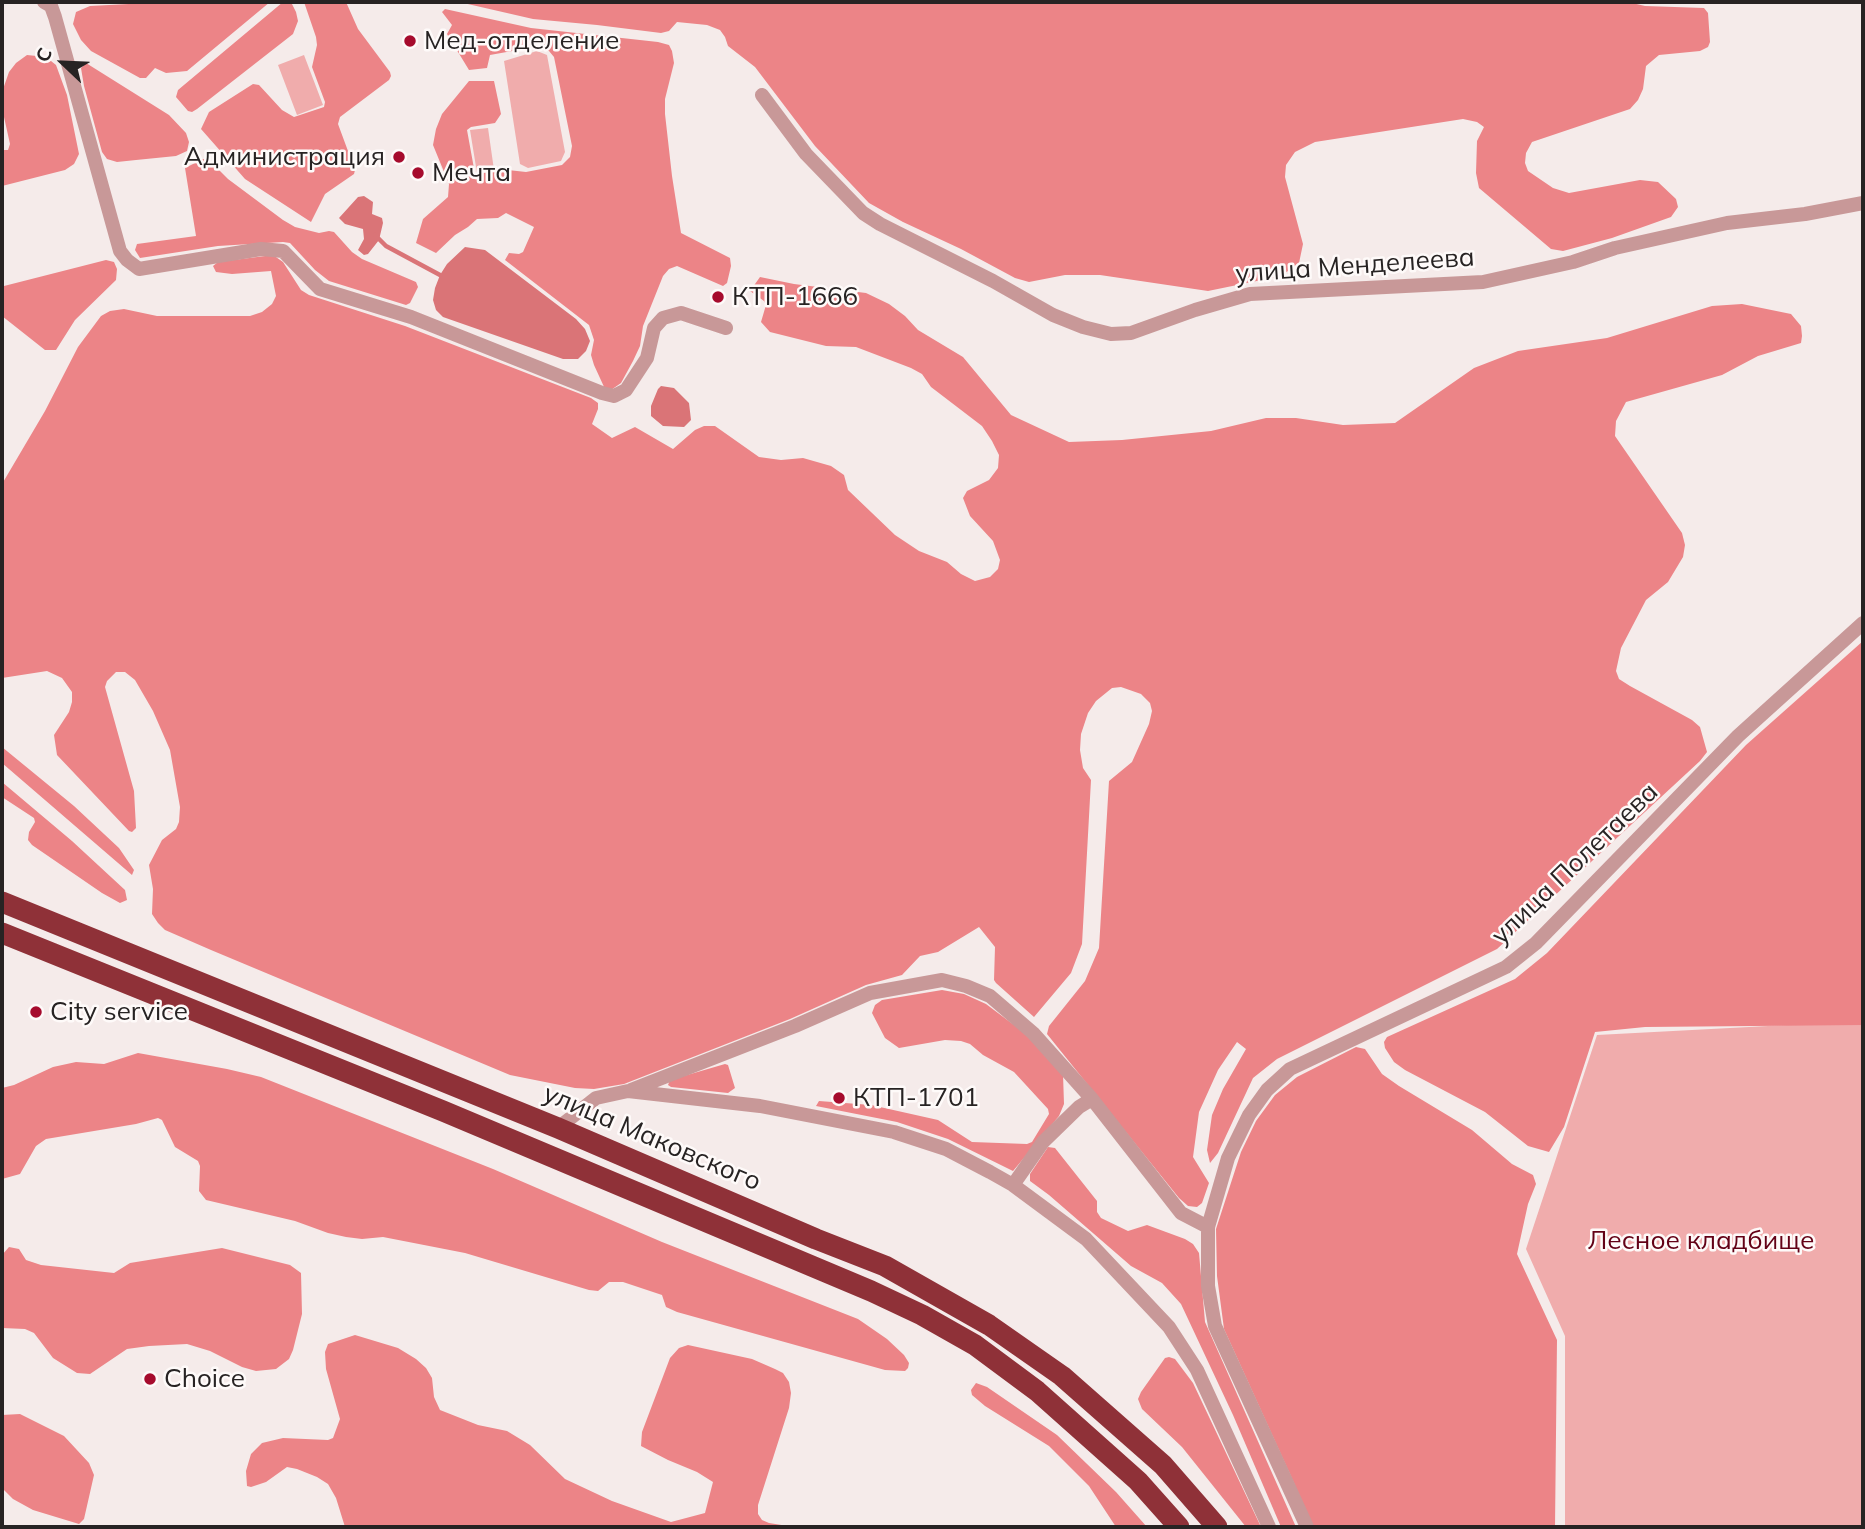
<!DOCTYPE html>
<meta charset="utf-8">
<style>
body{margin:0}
#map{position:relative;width:1865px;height:1529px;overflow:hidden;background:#f5ebea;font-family:Mulish,sans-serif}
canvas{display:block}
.frame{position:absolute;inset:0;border:4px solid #272323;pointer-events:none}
.north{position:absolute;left:28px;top:28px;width:70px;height:70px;-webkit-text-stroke:5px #fefaf9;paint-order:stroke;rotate:293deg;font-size:19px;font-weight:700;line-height:28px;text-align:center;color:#272323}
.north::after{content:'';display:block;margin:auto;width:24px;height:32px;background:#272323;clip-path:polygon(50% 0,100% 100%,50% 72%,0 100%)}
</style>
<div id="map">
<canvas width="1865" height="1529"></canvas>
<div class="frame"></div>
<div class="north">С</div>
</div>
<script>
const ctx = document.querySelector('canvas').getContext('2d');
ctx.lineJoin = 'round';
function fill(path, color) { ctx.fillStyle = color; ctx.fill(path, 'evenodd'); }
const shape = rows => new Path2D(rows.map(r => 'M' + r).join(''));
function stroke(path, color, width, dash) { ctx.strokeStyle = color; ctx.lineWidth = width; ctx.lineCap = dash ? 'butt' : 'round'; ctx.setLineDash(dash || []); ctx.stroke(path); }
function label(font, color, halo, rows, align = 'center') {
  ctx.font = font + ' Mulish,sans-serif'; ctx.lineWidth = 5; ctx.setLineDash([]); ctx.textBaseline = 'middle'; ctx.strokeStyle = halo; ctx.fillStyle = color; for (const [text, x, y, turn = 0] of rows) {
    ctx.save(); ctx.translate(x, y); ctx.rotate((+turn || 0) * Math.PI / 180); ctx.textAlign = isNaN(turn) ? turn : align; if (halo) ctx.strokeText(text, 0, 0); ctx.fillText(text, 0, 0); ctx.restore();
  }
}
const green = shape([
 [537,51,547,55,565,152,561,161,528,168,520,164,504,61],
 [304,55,323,105,297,115,278,65],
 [488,128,494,170,477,173,470,130],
 [1863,1021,1863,1527,1565,1527,1565,1336,1526,1249,1597,1035]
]);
const forest = shape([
 [167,2,270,2,187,71,166,73,155,68,146,78,140,78,91,51,81,40,73,24,76,12,90,6],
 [283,2,291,2,296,12,298,21,293,34,197,109,192,112,188,111,176,97,178,90],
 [304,2,346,2,358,29,390,72,391,76,389,80,340,117,338,124,355,170,354,174,325,194,311,222,245,179,201,129,209,112,253,84,259,85,282,110,294,117,324,107,325,102,312,67,317,45,316,37],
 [459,2,1628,2,1645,6,1704,8,1708,13,1710,42,1708,47,1700,51,1659,55,1646,66,1643,89,1638,100,1630,109,1532,142,1526,153,1525,163,1528,171,1553,188,1569,193,1640,180,1658,182,1676,199,1678,207,1671,217,1612,238,1563,251,1551,249,1479,188,1476,173,1477,141,1484,127,1477,122,1463,119,1315,142,1295,152,1286,165,1285,177,1303,244,1299,263,1281,276,1208,291,1100,275,1065,275,1029,282,1015,278,961,249,903,222,869,203,815,146,755,67,728,46,725,37,720,30,707,25,677,22,669,31,661,33,597,25,533,19],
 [445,9,531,28,658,42,669,45,672,51,674,63,665,99,665,114,672,176,681,233,730,258,731,266,727,283,723,286,677,266,669,269,663,276,643,326,640,346,633,361,621,383,611,390,605,389,594,365,591,355,594,340,589,325,505,260,509,253,519,254,523,252,534,227,506,213,498,218,477,219,468,227,455,235,436,253,416,243,423,219,448,197,449,184,433,145,436,129,442,114,469,81,494,81,501,114,495,123,471,127,467,130,475,174,508,170,526,172,562,165,570,157,572,146,554,57,549,51,540,46,490,55,487,68,469,70,447,34,452,25,442,12],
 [27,55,46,57,56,65,67,95,79,154,74,164,65,170,2,186,2,150,8,150,10,144,2,108,2,92,9,72,16,63],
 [86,63,169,115,186,133,189,142,187,151,176,156,136,160,117,162,107,159,102,152,84,86,81,68],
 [203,159,209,160,228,179,283,220,295,227,319,233,329,231,334,232,352,252,362,259,416,282,418,287,410,303,406,305,329,281,315,270,290,243,283,242,218,246,140,258,135,250,137,244,196,236,185,168],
 [273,255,283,262,301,290,309,295,405,326,591,398,598,403,598,409,592,424,612,438,635,427,673,449,695,430,704,426,715,426,759,457,781,460,803,458,831,466,844,475,848,490,895,535,919,551,947,562,961,574,975,581,990,577,998,569,1000,560,993,541,970,516,963,498,967,491,989,480,998,468,999,455,992,441,982,426,931,387,922,374,911,368,856,347,826,346,770,332,761,322,766,305,764,301,750,291,760,277,794,284,866,293,889,304,905,316,918,330,963,357,1011,415,1069,442,1122,440,1211,431,1266,418,1296,418,1343,425,1395,423,1474,368,1518,351,1607,338,1712,306,1742,304,1791,314,1801,326,1802,336,1801,343,1758,356,1722,375,1626,402,1616,421,1615,436,1682,533,1685,545,1683,557,1668,582,1646,600,1621,648,1616,671,1619,679,1630,686,1692,720,1700,727,1707,752,1700,761,1497,949,1277,1059,1253,1078,1218,1153,1210,1163,1207,1150,1212,1115,1223,1089,1246,1049,1237,1042,1218,1070,1199,1112,1193,1157,1209,1183,1202,1203,1197,1207,1188,1206,1179,1198,1047,1034,1049,1026,1085,981,1099,948,1109,781,1132,762,1149,724,1152,711,1150,703,1141,694,1121,687,1112,688,1096,701,1088,713,1081,734,1080,750,1083,768,1091,780,1082,944,1071,973,1034,1017,996,983,994,980,995,947,979,927,938,952,920,956,902,975,866,985,790,1019,624,1084,594,1089,575,1088,510,1075,211,950,165,930,158,923,152,914,153,889,149,865,162,840,176,829,179,822,180,807,170,750,153,711,135,680,125,672,116,672,107,681,105,687,134,791,136,828,132,832,129,831,57,755,54,735,69,712,72,702,72,692,62,678,47,671,2,678,2,484,45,411,78,347,101,316,110,311,124,309,157,316,250,316,262,312,272,304,276,296,271,271,232,274,216,272,213,266,218,262],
 [106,260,114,262,117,269,116,280,75,320,56,350,45,350,2,316,2,288,4,286],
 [1863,641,1863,1025,1645,1027,1595,1032,1564,1127,1549,1152,1528,1146,1485,1112,1405,1070,1394,1062,1385,1048,1384,1042,1387,1037,1515,979,1547,953,1746,745],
 [2,747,74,806,119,848,134,870,132,875,2,763],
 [2,782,72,841,125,890,127,900,120,903,102,893,32,845,28,840,29,832,35,822,34,818,2,797],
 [942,990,964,994,986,1004,1030,1037,1063,1074,1064,1104,1059,1116,1013,1171,948,1139,897,1122,816,1106,819,1101,871,1105,938,1120,972,1142,1027,1144,1032,1142,1049,1114,1048,1109,1014,1072,983,1055,970,1044,961,1041,945,1040,899,1048,885,1038,872,1013,875,1005,882,1000],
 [1356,1047,1365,1049,1382,1074,1399,1086,1472,1130,1512,1164,1533,1175,1536,1184,1528,1204,1517,1254,1557,1340,1555,1527,1311,1527,1294,1483,1224,1329,1217,1276,1216,1229,1241,1152,1256,1121,1275,1095,1297,1077],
 [138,1053,227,1069,261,1077,493,1169,662,1242,858,1319,887,1339,904,1355,909,1363,908,1368,905,1371,885,1370,677,1312,666,1307,662,1295,623,1282,609,1282,598,1291,589,1290,465,1253,383,1237,362,1239,346,1237,328,1233,295,1221,206,1200,199,1191,200,1166,198,1161,175,1147,162,1120,158,1118,136,1124,46,1139,36,1146,20,1174,2,1179,2,1088,14,1085,53,1067,76,1062,104,1064],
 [725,1064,728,1065,735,1088,728,1093,671,1087,668,1085,670,1080],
 [1048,1147,1055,1148,1097,1201,1097,1212,1101,1218,1128,1231,1147,1225,1185,1239,1193,1244,1199,1253,1205,1322,1296,1527,1281,1527,1233,1415,1181,1304,1162,1283,1131,1266,1049,1195,1030,1181,1030,1174],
 [9,1247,19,1249,26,1260,41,1265,114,1273,130,1263,222,1248,290,1265,301,1273,302,1314,293,1350,289,1359,276,1369,256,1371,242,1367,210,1351,187,1344,149,1346,127,1349,90,1374,77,1373,53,1358,34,1333,25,1329,2,1328,2,1255],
 [355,1335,398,1348,416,1359,426,1368,432,1378,434,1397,440,1410,478,1425,507,1431,530,1445,565,1479,612,1501,671,1522,705,1513,713,1482,697,1472,668,1460,641,1446,642,1432,670,1358,679,1348,688,1345,752,1359,775,1369,783,1373,789,1382,791,1393,789,1408,758,1505,758,1514,762,1520,769,1523,794,1527,345,1527,336,1498,328,1484,317,1477,297,1469,287,1467,266,1482,251,1487,247,1486,246,1471,251,1454,262,1443,283,1438,328,1440,333,1438,340,1419,326,1369,325,1352,328,1344],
 [1169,1357,1175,1359,1193,1383,1261,1527,1246,1527,1182,1447,1142,1409,1138,1399,1141,1392,1165,1358],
 [976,1383,987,1387,1057,1435,1116,1492,1147,1527,1116,1527,1089,1486,1049,1446,985,1406,972,1395,971,1390],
 [20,1414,64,1436,89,1463,94,1475,84,1519,79,1524,33,1510,13,1499,2,1488,2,1415]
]);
const water = shape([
 [364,196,373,202,372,214,382,218,383,223,379,240,368,254,364,255,358,250,364,239,363,229,345,224,339,218,358,197],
 [465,247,485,250,576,319,585,329,590,341,586,351,578,359,563,359,443,317,436,310,433,300,435,288,440,275,447,264],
 [661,386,674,388,689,403,691,420,684,427,663,426,651,416,651,406,658,389]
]);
const stream = shape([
 [375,235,386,246,440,275]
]);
const minor = shape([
 [44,2,51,6,55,17,120,251,127,260,139,269,261,249,283,251,320,289,411,317,602,393,614,396,626,390,647,358,654,328,663,318,681,313,726,328],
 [762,95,806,154,863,213,880,224,993,281,1053,315,1083,327,1111,334,1131,333,1195,310,1250,294,1483,282,1573,262,1615,248,1727,223,1805,214,1863,203],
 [631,1090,795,1026,870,993,942,980,966,986,990,996,1033,1033,1092,1099,1181,1213,1208,1227],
 [558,1128,596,1098,628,1091,760,1106,894,1132,946,1149,990,1172,1013,1185,1086,1239,1169,1327,1197,1370,1269,1527],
 [1013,1185,1043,1142,1079,1107,1092,1099],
 [1307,1527,1215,1326,1208,1286,1208,1227,1228,1158,1249,1115,1267,1090,1290,1069,1506,967,1536,943,1738,736,1863,623]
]);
const highway = shape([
 [2,902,558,1128,816,1239,885,1266,989,1325,1062,1376,1163,1465,1217,1527],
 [2,933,443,1111,871,1291,922,1315,975,1345,1037,1391,1138,1481,1179,1527]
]);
const markers = [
 [410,41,7,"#a60b2d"],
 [399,157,7,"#a60b2d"],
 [418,173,7,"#a60b2d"],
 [718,297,7,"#a60b2d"],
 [36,1012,7,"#a60b2d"],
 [839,1098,7,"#a60b2d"],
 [150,1379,7,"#a60b2d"]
];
const poiNames = [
 ["Мед-отделение",424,41],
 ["Администрация",385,157,"right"],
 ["Мечта",432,173],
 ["КТП-1666",732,297],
 ["City service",50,1012],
 ["КТП-1701",853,1098],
 ["Choice",164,1379]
];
const streetNames = [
 ["улица Менделеева",1355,266,-4],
 ["улица Полетаева",1575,864,-44],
 ["улица Маковского",652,1138,23]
];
const parkNames = [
 ["Лесное кладбище",1701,1241]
];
fill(green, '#f0acac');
fill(forest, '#ec8487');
fill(water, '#da7477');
stroke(stream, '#da7477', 4.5);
stroke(minor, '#c89898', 14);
stroke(highway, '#8f3138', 21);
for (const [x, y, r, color] of markers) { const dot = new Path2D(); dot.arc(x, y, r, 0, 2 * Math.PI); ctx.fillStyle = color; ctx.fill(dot); stroke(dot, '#fefaf9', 2.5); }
label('26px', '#272323', '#fefaf9', poiNames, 'left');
label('26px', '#272323', '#fefaf9', streetNames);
label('26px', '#630116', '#fefaf9', parkNames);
</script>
